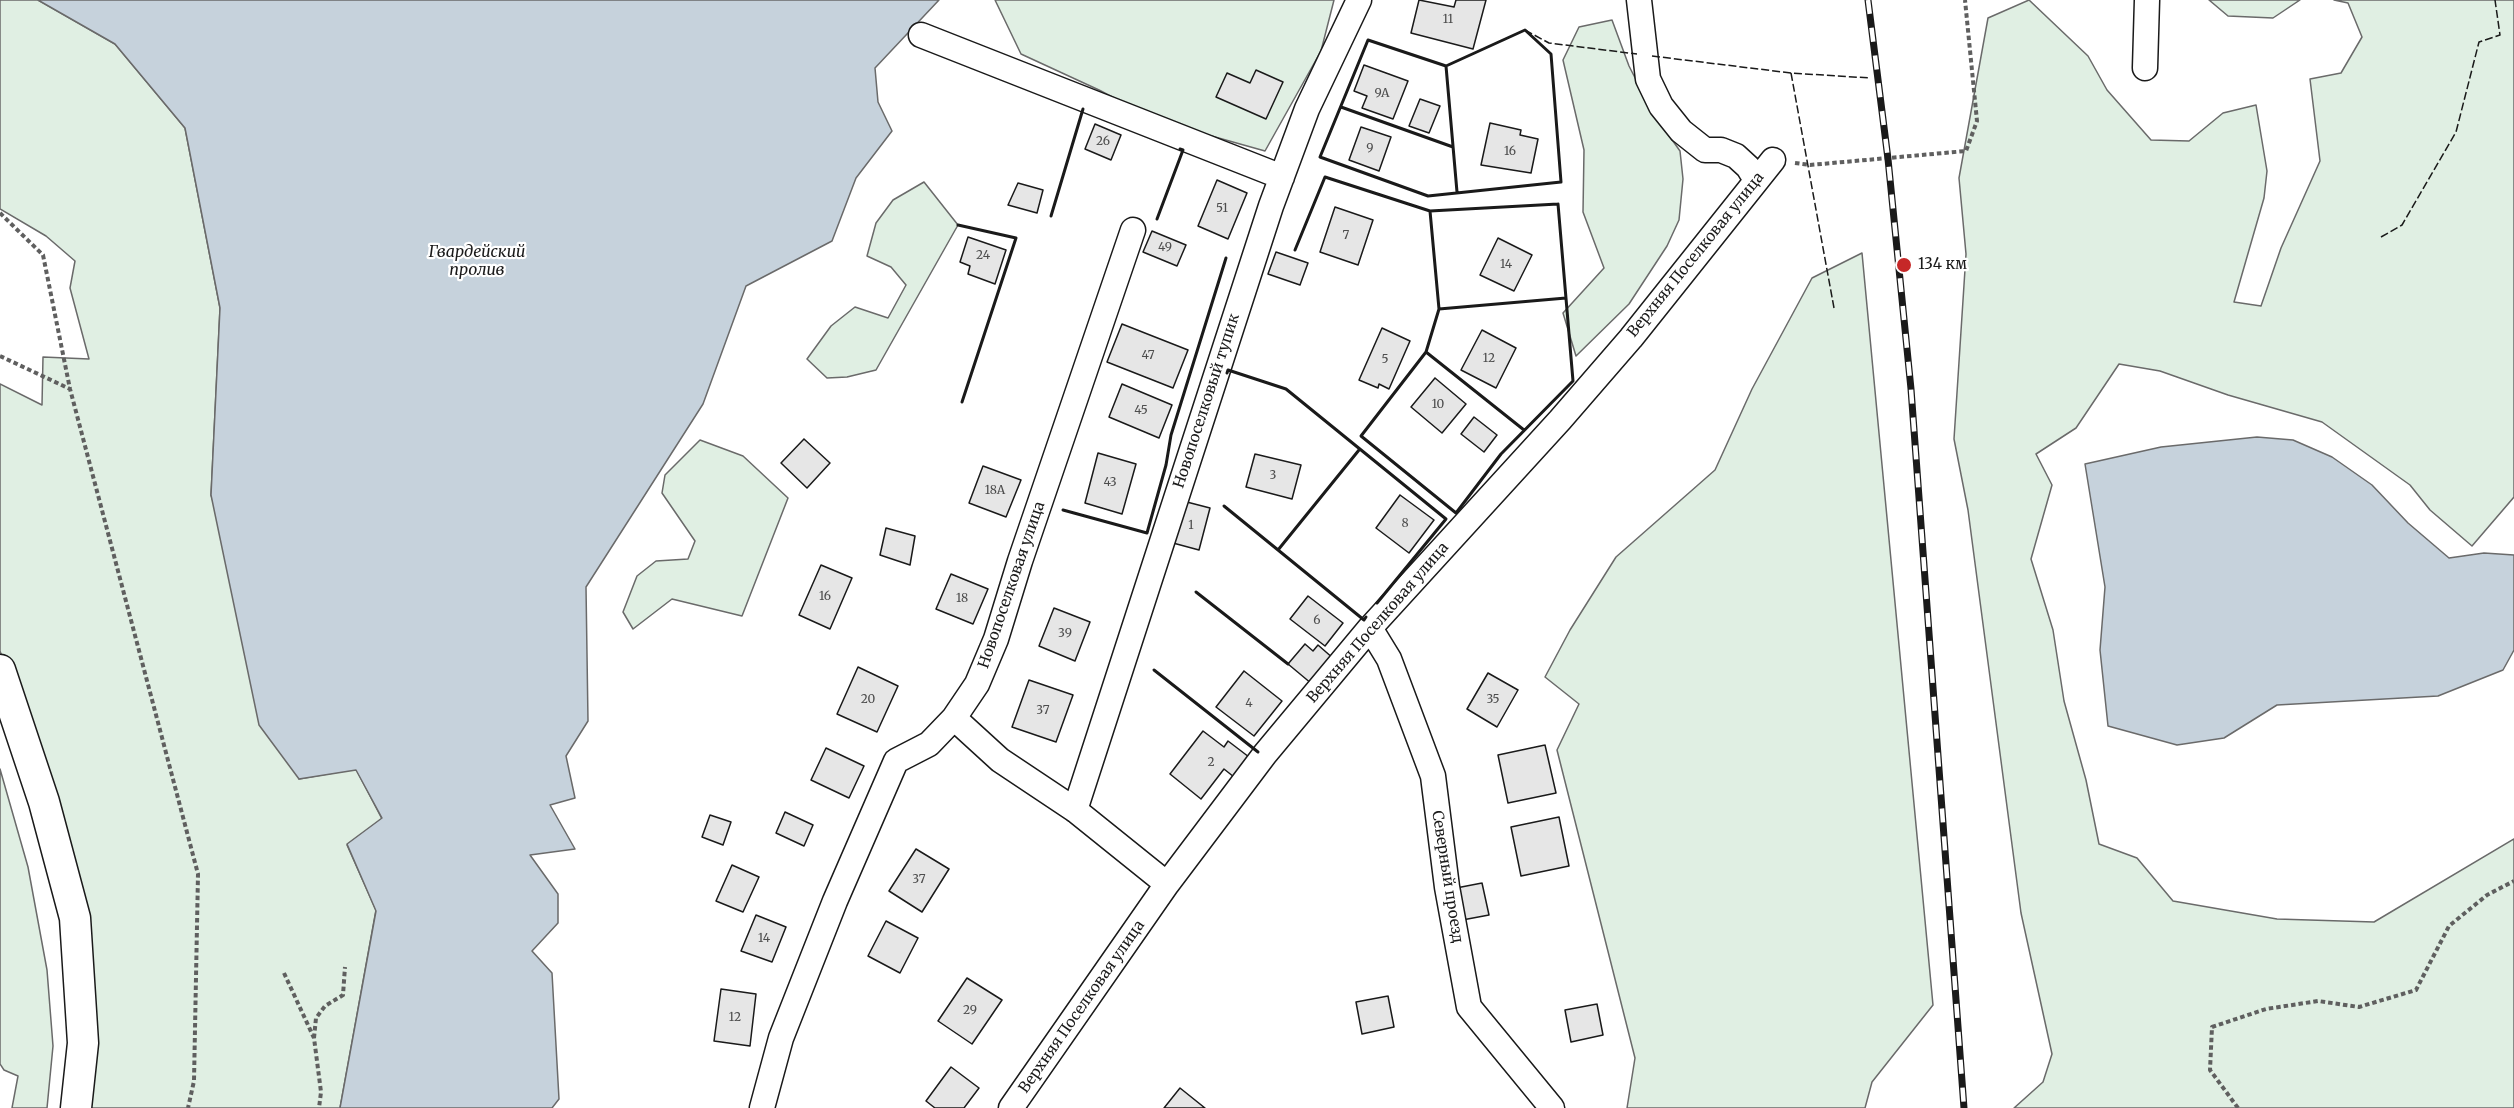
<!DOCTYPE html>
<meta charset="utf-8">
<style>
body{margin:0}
canvas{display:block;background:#fff}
</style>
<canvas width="2514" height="1108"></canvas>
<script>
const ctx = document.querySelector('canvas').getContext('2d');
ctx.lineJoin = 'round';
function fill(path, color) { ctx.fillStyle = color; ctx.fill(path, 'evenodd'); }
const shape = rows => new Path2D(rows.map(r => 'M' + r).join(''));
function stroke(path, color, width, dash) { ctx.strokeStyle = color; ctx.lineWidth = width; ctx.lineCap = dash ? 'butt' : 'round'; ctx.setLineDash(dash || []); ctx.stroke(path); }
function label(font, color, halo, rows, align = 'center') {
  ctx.font = font + ' Merriweather,serif'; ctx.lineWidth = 4.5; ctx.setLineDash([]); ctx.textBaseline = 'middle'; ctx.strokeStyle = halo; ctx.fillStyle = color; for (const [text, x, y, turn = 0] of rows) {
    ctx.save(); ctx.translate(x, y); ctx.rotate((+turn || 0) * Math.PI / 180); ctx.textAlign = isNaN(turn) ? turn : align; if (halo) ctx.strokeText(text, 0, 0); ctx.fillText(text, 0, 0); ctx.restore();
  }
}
const green = shape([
 [0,0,38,0,115,44,185,128,220,308,211,495,299,779,356,769,382,819,347,845,376,910,340,1108,87,1108,58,815,0,651,0,384,42,405,43,357,89,359,70,288,75,261,46,236,0,209,0,0],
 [995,0,1334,0,1321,51,1265,151,1158,121,1099,90,1021,54,995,0],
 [2029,0,2088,56,2107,90,2151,140,2189,141,2223,113,2256,105,2267,171,2264,198,2234,302,2261,306,2281,248,2320,161,2310,79,2341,73,2362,37,2348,3,2334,0,2514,0,2514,497,2472,546,2430,510,2410,485,2322,422,2228,395,2160,371,2119,364,2076,428,2036,454,2052,485,2031,559,2053,630,2064,701,2086,780,2099,844,2137,858,2173,901,2277,919,2374,922,2514,839,2514,1108,2014,1108,2043,1082,2052,1054,2021,913,1968,510,1954,439,1966,254,1959,178,1988,18,2029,0],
 [2209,0,2300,0,2273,18,2228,16,2209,0],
 [1612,20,1629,66,1653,113,1680,151,1683,179,1679,220,1667,246,1629,304,1576,356,1563,313,1604,268,1583,212,1584,150,1563,60,1579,27,1612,20],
 [924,182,958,225,876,370,847,377,827,378,807,359,831,326,855,307,888,318,906,285,891,267,867,256,876,223,893,200,924,182],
 [1862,253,1933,1005,1872,1082,1865,1108,1627,1108,1635,1058,1557,750,1579,704,1545,677,1570,630,1616,557,1715,470,1752,389,1812,278,1862,253],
 [700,440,743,456,788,498,742,616,672,599,633,629,623,612,637,576,656,561,688,559,695,541,662,493,665,475,700,440],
 [0,769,28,867,47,970,53,1046,47,1108,12,1108,18,1076,4,1070,0,1064,0,769]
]);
const water = shape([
 [38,0,939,0,875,68,878,102,892,131,856,178,832,241,746,286,703,404,586,587,588,721,566,756,575,798,550,805,575,849,530,855,558,894,558,923,532,951,552,973,559,1099,552,1108,340,1108,376,911,347,844,382,818,356,770,299,779,259,725,211,495,220,308,185,128,115,44,38,0],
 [2257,437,2293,440,2332,457,2372,485,2408,523,2449,558,2484,553,2514,555,2514,650,2503,670,2438,696,2277,705,2224,738,2177,745,2108,726,2100,650,2105,587,2085,464,2161,447,2257,437]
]);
const building = shape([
 [1419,0,1454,7,1456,0,1486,0,1473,49,1411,33,1419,0],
 [1364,65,1408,81,1393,119,1362,108,1367,96,1354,91,1364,65],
 [1256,70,1283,82,1266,119,1216,97,1227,73,1250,83,1256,70],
 [1420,99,1440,106,1429,133,1409,126,1420,99],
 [1490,123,1521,130,1520,135,1538,139,1531,173,1481,165,1490,123],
 [1095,124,1121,135,1111,160,1085,149,1095,124],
 [1361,127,1391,137,1379,171,1349,160,1361,127],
 [1217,180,1247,193,1228,239,1198,226,1217,180],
 [1018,183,1043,190,1037,213,1008,205,1018,183],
 [1335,207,1373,220,1358,265,1320,252,1335,207],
 [1152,231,1186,245,1177,266,1143,252,1152,231],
 [968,237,1006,250,995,284,968,274,970,266,960,262,968,237],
 [1498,238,1532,255,1514,291,1480,275,1498,238],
 [1276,252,1308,263,1300,285,1268,274,1276,252],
 [1122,324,1188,350,1173,388,1107,362,1122,324],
 [1382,328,1410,341,1389,389,1379,384,1378,388,1359,380,1382,328],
 [1482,330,1516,348,1496,388,1461,370,1482,330],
 [1435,378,1466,404,1442,433,1411,407,1435,378],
 [1122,384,1172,405,1159,438,1109,417,1122,384],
 [1474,417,1497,435,1484,452,1461,434,1474,417],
 [804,439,830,463,807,488,781,463,804,439],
 [1098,453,1136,464,1122,514,1085,503,1098,453],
 [1255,454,1301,465,1292,499,1246,487,1255,454],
 [983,466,1021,480,1006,517,969,503,983,466],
 [1400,495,1434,520,1409,553,1376,528,1400,495],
 [1183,501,1210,508,1199,550,1173,543,1183,501],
 [886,528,915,536,910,565,880,555,886,528],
 [821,565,852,578,830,629,799,615,821,565],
 [951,574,988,589,973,624,936,609,951,574],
 [1308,596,1343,623,1325,646,1290,619,1308,596],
 [1054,608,1090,622,1075,661,1039,646,1054,608],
 [1305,644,1313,651,1318,645,1334,659,1312,684,1288,664,1305,644],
 [858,667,898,686,877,732,837,714,858,667],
 [1244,671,1282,701,1254,736,1216,707,1244,671],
 [1488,673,1518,690,1497,727,1467,709,1488,673],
 [1029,680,1073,695,1056,742,1012,727,1029,680],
 [1203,731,1224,747,1228,741,1249,757,1234,777,1224,769,1201,799,1170,774,1203,731],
 [1545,745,1556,793,1508,803,1498,755,1545,745],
 [826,748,864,766,849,798,811,780,826,748],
 [785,812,813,825,804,846,776,833,785,812],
 [710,815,731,822,723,845,702,837,710,815],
 [1559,817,1569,866,1521,876,1511,827,1559,817],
 [916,849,949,869,922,912,889,891,916,849],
 [732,865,759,877,743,912,716,901,732,865],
 [1482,883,1489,915,1457,921,1451,889,1482,883],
 [756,915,786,927,772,962,741,951,756,915],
 [886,921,918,938,900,973,868,956,886,921],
 [967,978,1002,1000,972,1044,938,1021,967,978],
 [721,989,756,994,750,1046,714,1041,721,989],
 [1388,996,1394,1027,1362,1034,1356,1002,1388,996],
 [1597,1004,1603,1035,1571,1042,1565,1010,1597,1004],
 [951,1067,979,1088,964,1108,935,1108,926,1101,951,1067],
 [1180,1088,1205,1108,1164,1108,1180,1088]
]);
const path = shape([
 [1795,163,1810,165,1966,151,1977,121,1965,0],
 [0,213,43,255,70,389,198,874,194,1081,188,1108],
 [0,356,70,389],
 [284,973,314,1038,321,1092,319,1108],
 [314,1038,316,1018,325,1006,343,995,345,967],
 [2238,1108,2210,1070,2212,1027,2266,1009,2318,1001,2359,1007,2416,990,2449,926,2487,895,2514,881]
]);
const minor = shape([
 [1639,0,1648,79,1661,106,1681,131,1705,150,1721,150,1736,156,1748,167,1756,180],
 [921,35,1282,177],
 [2145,68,2147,0],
 [1370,628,1389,659,1433,776,1447,887,1469,1007,1552,1108],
 [954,718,1000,760,1075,810,1167,884],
 [1075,810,1271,206,1307,109,1359,0],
 [762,1108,781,1038,835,901,896,761,929,744,954,718,977,684,996,639,1020,561,1133,230],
 [1011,1108,1167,884,1265,754,1370,628,1560,420,1631,338,1773,160]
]);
const major = shape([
 [0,670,44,802,75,918,83,1043,76,1108]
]);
const rail = shape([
 [1868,0,1888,159,1911,389,1964,1108]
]);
const fence = shape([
 [1525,30,1549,43,1637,54],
 [1652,56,1791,73,1870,78],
 [1791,73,1834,308],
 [2381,237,2402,225,2456,132,2479,42,2500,35,2495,0]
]);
const wall = shape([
 [1446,66,1525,30,1551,54,1561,182,1428,196,1320,157,1368,40,1446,66,1457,192],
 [1341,107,1453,147],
 [1558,204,1573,381,1501,454,1456,513,1361,436,1426,352,1439,309,1430,211,1558,204],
 [1051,216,1083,109],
 [1157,219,1183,150,1180,149],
 [958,225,1016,238,962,402],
 [1295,250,1325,177,1430,211],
 [1439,309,1566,298],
 [1426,352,1524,430],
 [1227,373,1228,370,1286,389,1446,519,1377,603],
 [1224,506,1364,620,1366,617],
 [1063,510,1147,533,1166,465,1171,435,1226,258],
 [1278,550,1359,450],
 [1196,592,1288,664],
 [1154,670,1258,752]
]);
const markers = [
 [1904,265,8,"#c62828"]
];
const numberNames = [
 ["11",1448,20],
 ["9А",1382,94],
 ["26",1103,142],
 ["9",1370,149],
 ["16",1510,152],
 ["51",1222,209],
 ["7",1346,236],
 ["49",1165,248],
 ["24",983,256],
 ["14",1506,265],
 ["47",1148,356],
 ["12",1489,359],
 ["5",1385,360],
 ["10",1438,405],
 ["45",1141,411],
 ["3",1273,476],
 ["43",1110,483],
 ["18А",995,491],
 ["8",1405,524],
 ["1",1191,526],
 ["16",825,597],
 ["18",962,599],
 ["6",1317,621],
 ["39",1065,634],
 ["20",868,700],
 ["35",1493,700],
 ["4",1249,704],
 ["37",1043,711],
 ["2",1211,763],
 ["37",919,880],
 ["14",764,939],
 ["29",970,1011],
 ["12",735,1018]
];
const streetNames = [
 ["Верхняя Поселковая улица",1696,255,-51],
 ["Новопоселковый тупик",1207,401,-72],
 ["Новопоселковая улица",1012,585,-71],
 ["Верхняя Поселковая улица",1378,623,-49],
 ["Северный проезд",1447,877,81],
 ["Верхняя Поселковая улица",1082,1007,-55]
];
const poiNames = [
 ["134 км",1918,265]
];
const waterNames = [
 ["Гвардейский",477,252],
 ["пролив",477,270]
];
fill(green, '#e0efe3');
stroke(green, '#6a6a6a', 1.5);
fill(water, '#c6d2dc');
stroke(water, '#6a6a6a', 1.5);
fill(building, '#e6e6e6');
stroke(building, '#1a1a1a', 1.5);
stroke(minor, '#1a1a1a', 27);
stroke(major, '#1a1a1a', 33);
stroke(path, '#5f5f5f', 4, [4.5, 3]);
stroke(minor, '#fff', 24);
stroke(major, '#fff', 30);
stroke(rail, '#1a1a1a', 7);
stroke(rail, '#fff', 4.5, [14]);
stroke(fence, '#1a1a1a', 1.5, [8, 3]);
stroke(wall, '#1a1a1a', 3);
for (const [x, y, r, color] of markers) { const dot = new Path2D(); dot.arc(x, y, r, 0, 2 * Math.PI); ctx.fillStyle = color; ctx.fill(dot); stroke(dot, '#fff', 2); }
label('12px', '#4d4d4d', null, numberNames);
label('15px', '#1a1a1a', '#fff', streetNames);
label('15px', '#1a1a1a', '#fff', poiNames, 'left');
label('italic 16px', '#1a1a1a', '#fff', waterNames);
</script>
